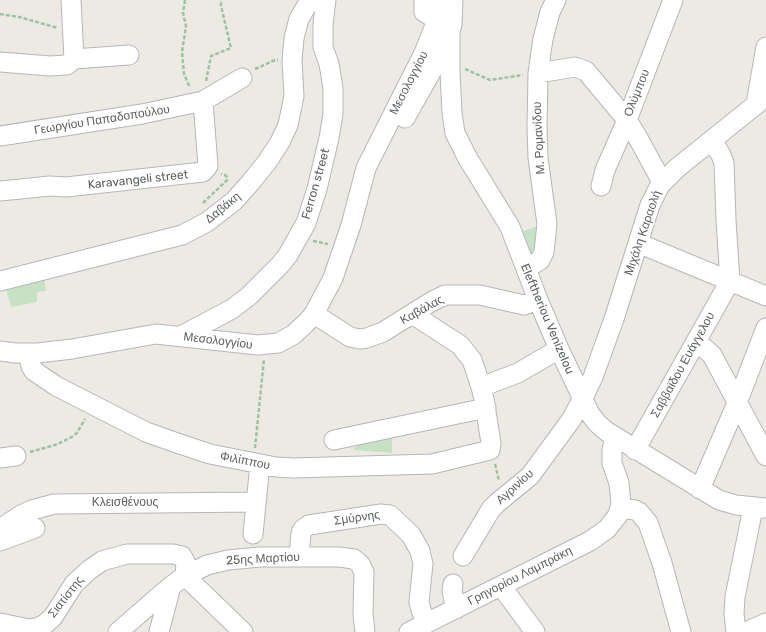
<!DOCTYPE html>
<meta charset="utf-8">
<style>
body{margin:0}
canvas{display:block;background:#edeae4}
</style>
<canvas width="766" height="632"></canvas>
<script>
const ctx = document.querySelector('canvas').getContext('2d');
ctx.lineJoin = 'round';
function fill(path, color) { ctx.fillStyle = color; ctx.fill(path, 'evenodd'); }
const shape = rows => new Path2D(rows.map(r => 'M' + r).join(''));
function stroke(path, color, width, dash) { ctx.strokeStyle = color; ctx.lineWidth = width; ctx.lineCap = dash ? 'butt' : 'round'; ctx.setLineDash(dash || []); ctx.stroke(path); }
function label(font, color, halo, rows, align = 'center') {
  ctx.font = font + ' Rubik,sans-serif'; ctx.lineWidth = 4; ctx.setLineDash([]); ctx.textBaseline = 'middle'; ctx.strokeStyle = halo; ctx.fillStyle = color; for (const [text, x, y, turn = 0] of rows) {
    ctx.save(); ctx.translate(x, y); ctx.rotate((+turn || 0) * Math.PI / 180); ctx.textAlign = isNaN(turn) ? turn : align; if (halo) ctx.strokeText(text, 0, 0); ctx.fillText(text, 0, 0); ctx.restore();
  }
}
const green = shape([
 [538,226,539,254,529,255,521,232],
 [44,279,46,291,37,292,37,302,11,307,6,289],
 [367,434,392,434,392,453,353,450]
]);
const path = shape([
 [185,0,183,13,186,26,182,52,184,74,190,88],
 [0,14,19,17,58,28],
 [255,69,275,60,278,60],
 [465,69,490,80,523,75],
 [206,81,211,56,231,48,221,6,221,0],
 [203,203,227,180,227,177,225,175,221,174],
 [313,241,328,244],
 [255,448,264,359],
 [30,452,55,445,70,438,77,433,85,419],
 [495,464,499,481]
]);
const minor = shape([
 [71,0,74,59],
 [424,0,424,12,437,20],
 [453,0,452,24,450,33,450,72,452,113,455,133,467,157,510,227,538,300,559,349,590,414,597,423,606,431,719,500,736,505,766,508],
 [0,62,50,66,67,65,74,59,129,55],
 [538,73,575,67,586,71,627,120,638,138,662,182],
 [758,103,757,98,766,47],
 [405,118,436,63,448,38],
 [0,136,142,114,203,101,242,78],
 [601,186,605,170,627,120,673,0],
 [0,191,50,186,66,187,203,172,208,166,203,101],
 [638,243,766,296],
 [526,269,540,260,544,252,547,224,538,158,537,127,538,73,543,39,550,12,556,0],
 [0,281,182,235,207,222,234,201,250,183,267,162,280,142,288,125,294,96,292,61,294,38,299,19,310,0],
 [314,314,350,337,360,339,367,338,383,332,431,302,445,295,480,295,524,305,538,300],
 [181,336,232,309,249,296,280,265,288,255,306,223,317,189,329,138,333,114,333,88,329,64,323,47,323,24,326,0],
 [696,341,712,355,766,456],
 [0,351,15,353,38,353,72,349,156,334,258,345,278,343,293,335,306,323,314,314,333,278,351,225,366,168,424,53,437,20,443,0],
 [28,354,31,366,34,371,56,386,146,432,177,443,210,454,276,467,294,468,432,464,490,450,491,443,484,399,481,387,472,360,460,345,412,314],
 [481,387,518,373,559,349],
 [334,440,486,408],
 [635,450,730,281,726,220,724,163,721,155,712,140],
 [0,458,16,456],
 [700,489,737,403,766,328],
 [620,508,635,510,639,512,648,523,662,563,681,632],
 [0,529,21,515,32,510,54,504,256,502],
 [253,534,260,464],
 [0,541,35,528],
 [463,556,491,509,497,503,530,476,571,420,582,400,593,377,614,319,650,205,660,185,677,168,758,103],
 [299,557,301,533,303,529,309,525,381,514,390,515,411,535,420,551,423,564,419,602,421,610,427,623],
 [453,584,452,591,456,609],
 [501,586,535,632],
 [0,623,29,629,37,628,45,624,53,617,74,584,89,570,102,561,127,554,173,554,182,556,186,564,185,576,243,632],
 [118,632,171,586,185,576,207,565,228,560,260,557,339,557,354,559,360,564,364,572,363,614,365,632],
 [159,632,171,586],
 [409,632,590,541,607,529,618,515,621,504,619,483,612,463,612,450,615,437],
 [736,632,734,614,735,597,753,508],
 [746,632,766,623]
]);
const streetNames = [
 ["Μεσολογγίου",409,83,-63],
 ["Ολύμπου",637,93,-68],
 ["Γεωργίου Παπαδοπούλου",102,120,-9],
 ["Μ. Ρομανίδου",539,138,-93],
 ["Karavangeli street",138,180,-6],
 ["Ferron street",316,184,-74],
 ["Δαβάκη",223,208,-39],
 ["Μιχάλη Καραολή",643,233,-71],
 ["Καβάλας",422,310,-29],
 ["Eleftheriou Venizelou",547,319,67],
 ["Μεσολογγίου",218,341,7],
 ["Σαββαϊδου Ευάγγελου",683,365,-61],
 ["Φιλίππου",245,461,11],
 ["Αγρινίου",515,487,-42],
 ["Κλεισθένους",125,503],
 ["Σμύρνης",357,518,-8],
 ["25ης Μαρτίου",263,559,-3],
 ["Γρηγορίου Λαμπράκη",520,576,-27],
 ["Σιατίστης",66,597,-52]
];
fill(green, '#c6e1c3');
stroke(minor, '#b4b6b9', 21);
stroke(path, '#9dc2a4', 2.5, [4, 2]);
stroke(minor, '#fff', 19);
label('12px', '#5c6063', '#fff', streetNames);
</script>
